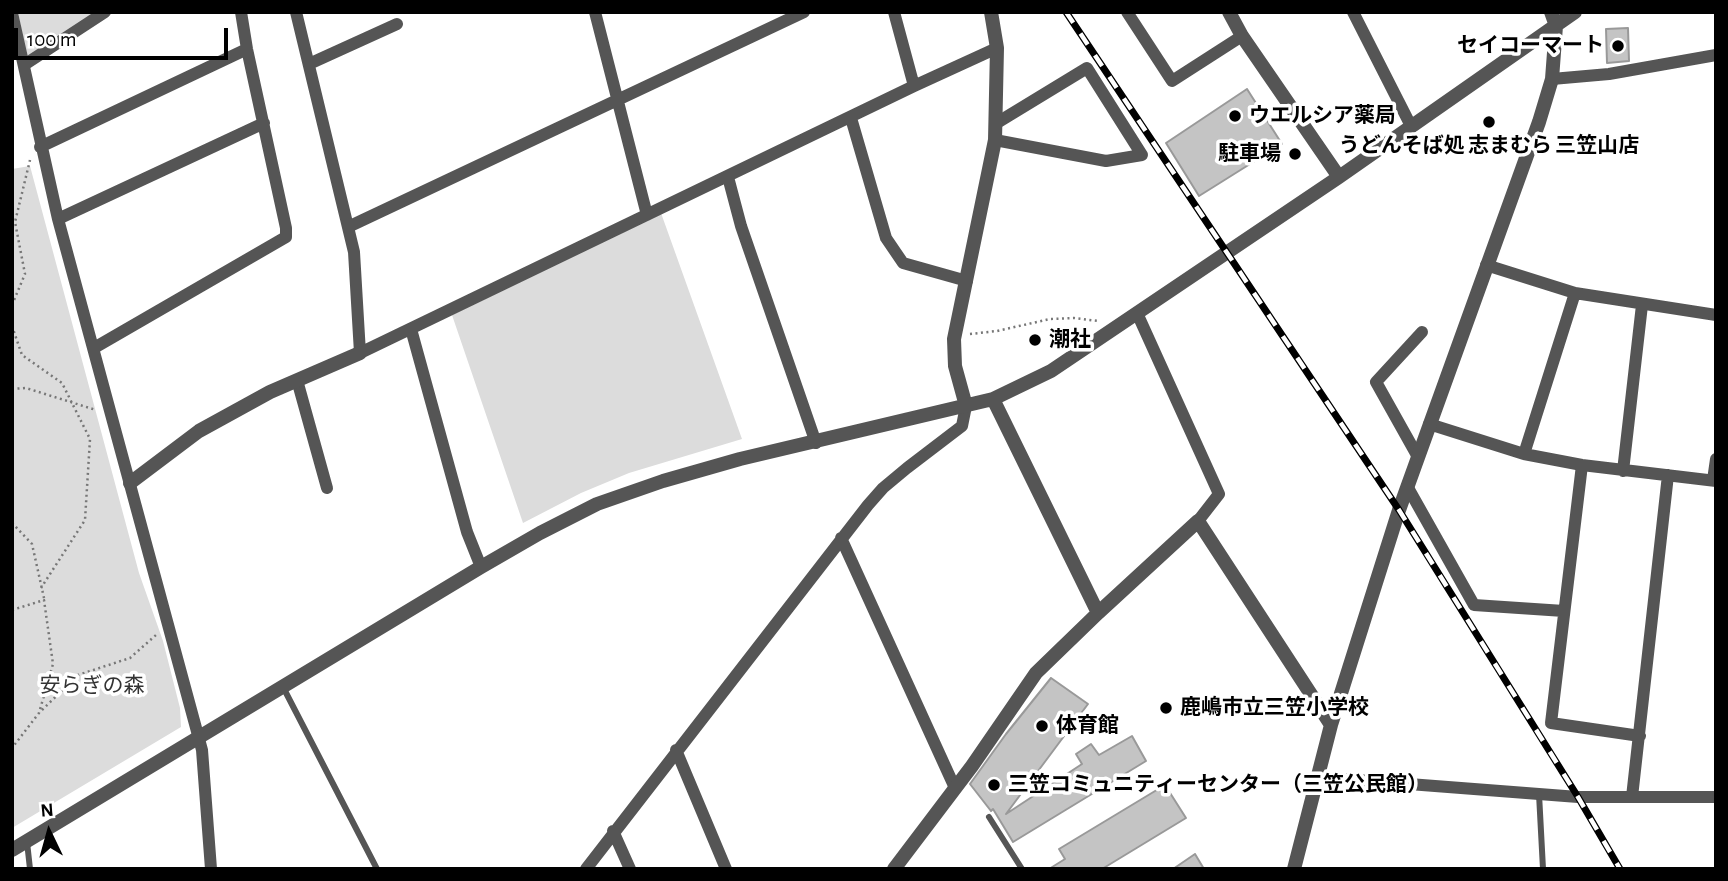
<!DOCTYPE html>
<meta charset="utf-8">
<style>
body{margin:0}
#map{position:relative;width:1728px;height:881px;overflow:hidden;background:#fff;font-family:"Alegreya Sans",sans-serif}
canvas{display:block}
.frame{position:absolute;inset:0;border:14px solid #000;pointer-events:none}
.north{position:absolute;left:14px;top:797px;width:70px;height:70px;-webkit-text-stroke:5px #fff;paint-order:stroke;rotate:355deg;font-size:19px;font-weight:700;line-height:28px;text-align:center;color:#000}
.north::after{content:'';display:block;margin:auto;width:24px;height:32px;background:#000;clip-path:polygon(50% 0,100% 100%,50% 72%,0 100%)}
.scale{position:absolute;left:14px;top:28px;width:214px;height:32px;box-sizing:border-box;border:4px solid #000;border-top:0;padding-left:9px;font-size:21px;line-height:24px;white-space:nowrap;color:#000;-webkit-text-stroke:5px #fff;paint-order:stroke}
</style>
<div id="map">
<canvas width="1728" height="881"></canvas>
<div class="frame"></div>
<div class="north">N</div>
<div class="scale">100 m</div>
</div>
<script>
const ctx = document.querySelector('canvas').getContext('2d');
ctx.lineJoin = 'round';
function fill(path, color) { ctx.fillStyle = color; ctx.fill(path, 'evenodd'); }
const shape = rows => new Path2D(rows.map(r => 'M' + r).join(''));
function stroke(path, color, width, dash) { ctx.strokeStyle = color; ctx.lineWidth = width; ctx.lineCap = dash ? 'butt' : 'round'; ctx.setLineDash(dash || []); ctx.stroke(path); }
function label(font, color, halo, rows, align = 'center') {
  ctx.font = font + ' "Alegreya Sans","Noto Sans JP",sans-serif'; ctx.lineWidth = 7; ctx.setLineDash([]); ctx.textBaseline = 'middle'; ctx.strokeStyle = halo; ctx.fillStyle = color; for (const [text, x, y, turn = 0] of rows) {
    ctx.save(); ctx.translate(x, y); ctx.rotate((+turn || 0) * Math.PI / 180); ctx.textAlign = isNaN(turn) ? turn : align; if (halo) ctx.strokeText(text, 0, 0); ctx.fillText(text, 0, 0); ctx.restore();
  }
}
const green = shape([
 [18,12,96,12,27,58],
 [30,166,139,573,163,641,180,708,181,727,12,828,12,169],
 [661,213,742,439,629,473,581,493,523,523,452,315]
]);
const building = shape([
 [1628,28,1629,61,1607,63,1606,29,1628,28],
 [1247,89,1282,144,1199,196,1166,143,1247,89],
 [1051,678,1088,704,1006,814,1082,764,1076,754,1091,744,1099,755,1132,736,1146,761,1013,842,993,809,991,811,970,784,1006,734,1051,678],
 [1165,785,1186,818,1102,869,1049,869,1065,859,1059,849,1165,785],
 [1195,854,1204,869,1173,869,1195,854]
]);
const path = shape([
 [12,305,25,274,15,222,30,160],
 [12,326,22,355,62,383,90,439,85,520,41,588],
 [970,334,997,331,1050,319,1074,318,1098,321],
 [12,389,26,388,96,410],
 [12,523,32,544,44,598],
 [12,610,44,600,53,664,39,713,12,748],
 [42,710,78,675,130,658,156,635]
]);
const service = shape([
 [283,687,377,869],
 [1539,794,1543,869],
 [989,817,1022,869],
 [27,842,30,869]
]);
const minor = shape([
 [296,12,354,252,360,353,914,86,997,48],
 [595,12,647,215],
 [894,12,914,86],
 [1127,12,1172,81,1242,36],
 [1353,12,1411,126],
 [12,13,58,219,202,750,211,869],
 [309,64,397,24],
 [24,65,105,12],
 [1552,79,1609,74,1716,55],
 [851,118,886,238,903,263,967,281],
 [995,140,1106,161,1142,155,1087,68,995,124],
 [40,147,247,49],
 [728,177,741,226,816,443],
 [58,219,264,123],
 [348,227,804,12],
 [1486,265,1575,293,1716,315],
 [1137,313,1219,494,1198,521],
 [411,329,467,532,481,567],
 [94,348,286,237,286,228,247,49,241,12],
 [297,380,327,488],
 [1429,424,1524,454,1582,465,1716,481],
 [1524,454,1575,293],
 [1418,457,1376,382,1422,332],
 [1582,465,1551,723,1640,736],
 [1623,471,1642,305],
 [1713,480,1716,459],
 [1407,486,1474,605,1564,611],
 [841,538,955,788],
 [676,750,726,869],
 [1318,777,1578,797,1716,797],
 [1632,797,1668,475],
 [613,831,630,869],
 [586,869,868,505,883,488,907,468,962,426,966,406]
]);
const tertiary = shape([
 [1229,12,1242,36,1339,177],
 [993,399,1098,613],
 [966,406,955,366,954,339,995,140,997,48,991,12],
 [130,483,199,431,270,392,360,353],
 [12,850,481,567,540,533,597,504,663,481,740,459,993,399,1051,371,1339,177,1575,12],
 [894,869,972,766,1036,673,1098,613,1198,521,1331,725],
 [1294,869,1331,725,1399,510,1539,122,1552,79,1556,26,1551,12]
]);
const rail = shape([
 [1066,12,1399,510,1578,797,1620,869]
]);
const markers = [
 [1618,46,7,"#000"],
 [1235,116,7,"#000"],
 [1489,122,7,"#000"],
 [1295,154,7,"#000"],
 [1035,340,7,"#000"],
 [1166,708,7,"#000"],
 [1042,726,7,"#000"],
 [994,785,7,"#000"]
];
const poiNames = [
 ["セイコーマート",1604,46,"right"],
 ["ウエルシア薬局",1249,116],
 ["うどんそば処 志まむら 三笠山店",1489,146,"center"],
 ["駐車場",1281,154,"right"],
 ["潮社",1049,340],
 ["鹿嶋市立三笠小学校",1180,708],
 ["体育館",1056,726],
 ["三笠コミュニティーセンター（三笠公民館）",1008,785]
];
const parkNames = [
 ["安らぎの森",92,686]
];
fill(green, '#dcdcdc');
fill(building, '#c4c4c4');
stroke(building, '#999', 2);
stroke(path, '#777', 2.5, [2, 3.5]);
stroke(service, '#555', 6);
stroke(minor, '#555', 12);
stroke(tertiary, '#555', 14);
stroke(rail, '#000', 7);
stroke(rail, '#fff', 4.5, [13]);
for (const [x, y, r, color] of markers) { const dot = new Path2D(); dot.arc(x, y, r, 0, 2 * Math.PI); ctx.fillStyle = color; ctx.fill(dot); stroke(dot, '#fff', 2.5); }
label('bold 21px', '#000', '#fff', poiNames, 'left');
label('21px', '#333', '#fff', parkNames);
</script>
